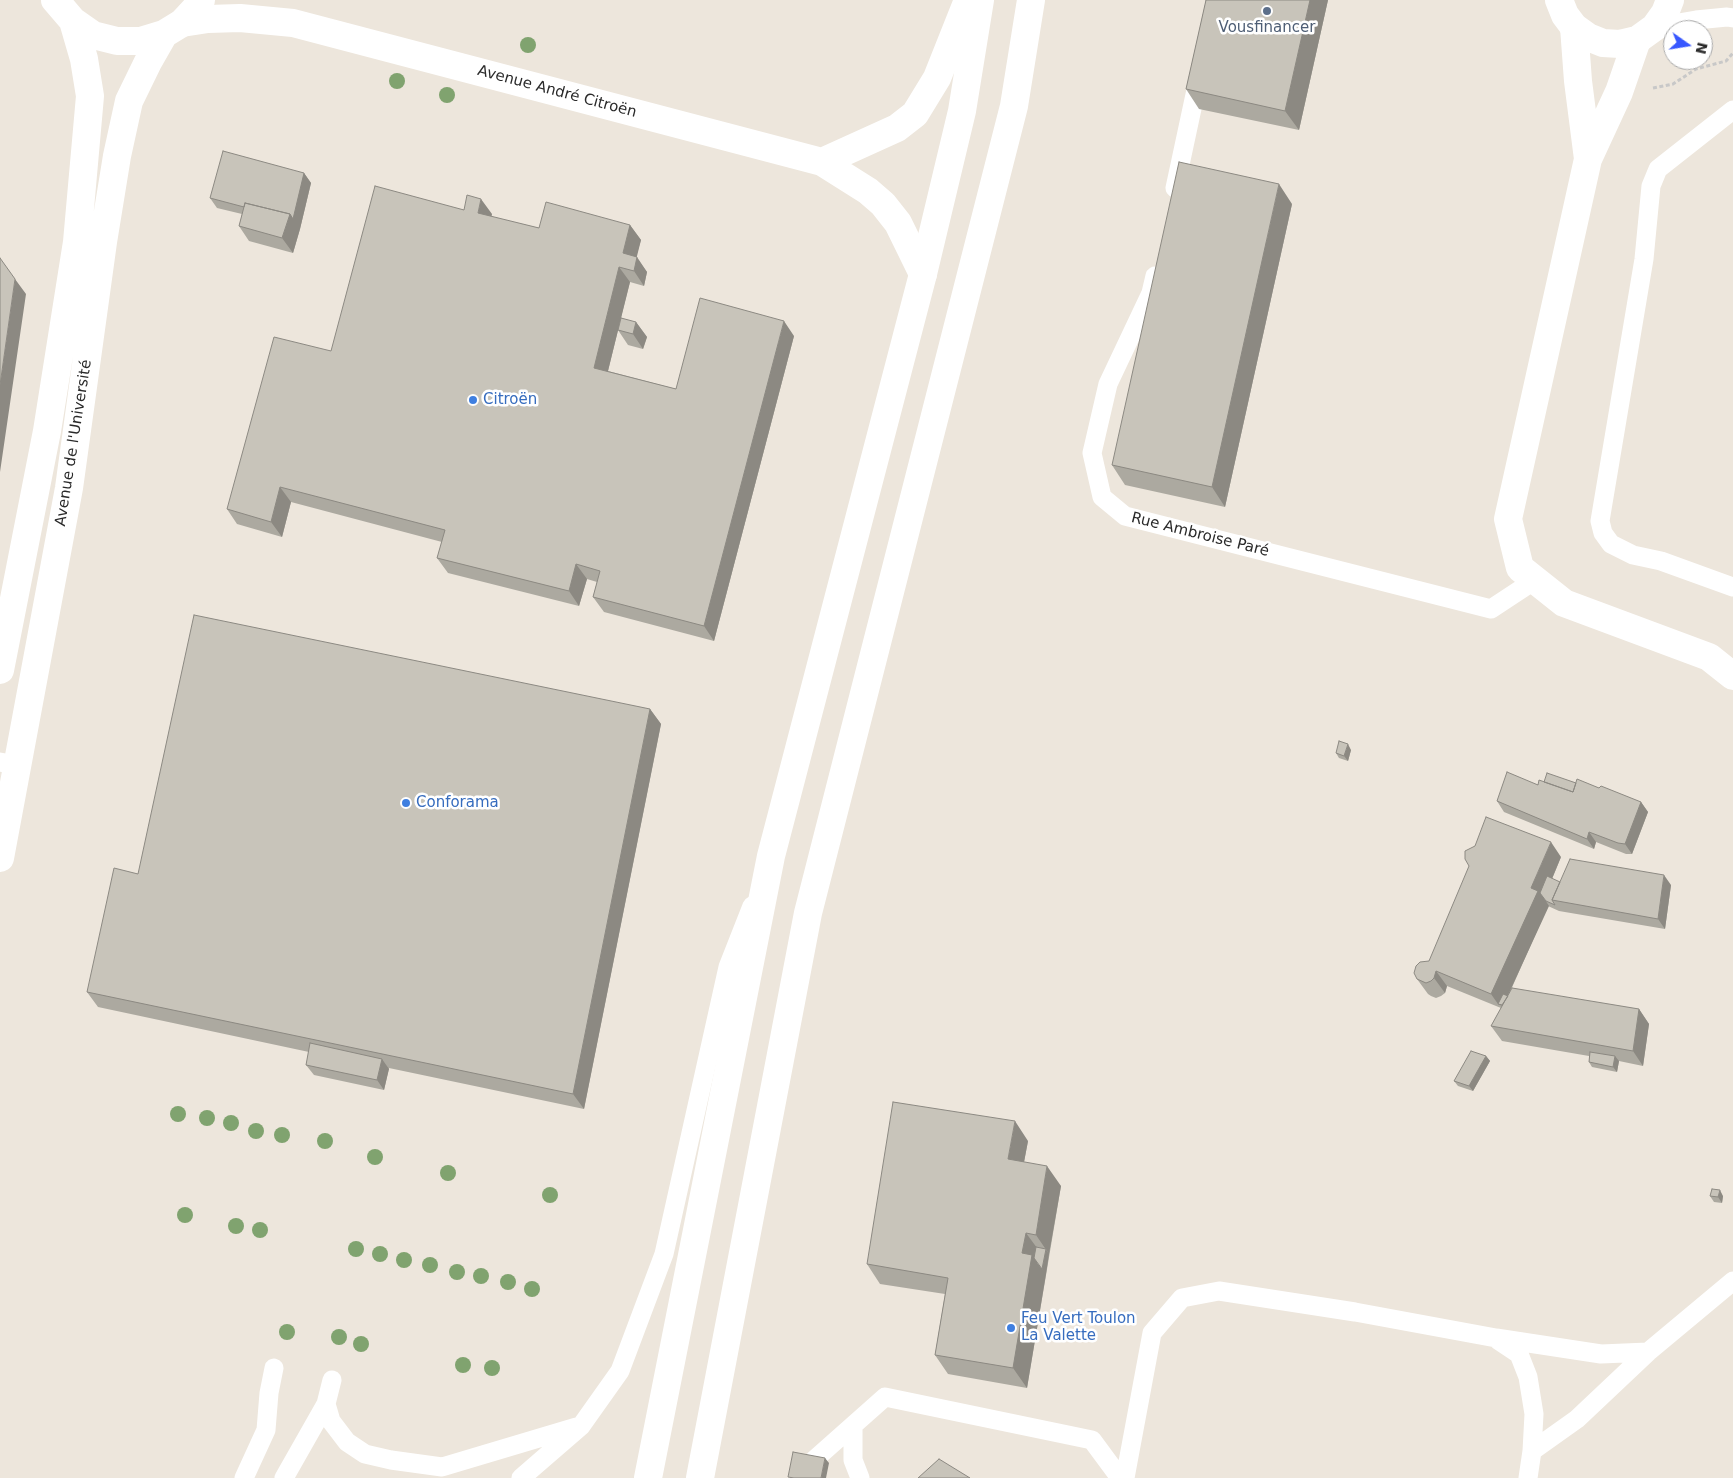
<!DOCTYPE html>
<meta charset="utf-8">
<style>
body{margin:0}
#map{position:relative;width:1733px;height:1478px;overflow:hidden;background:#ede6dc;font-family:"DejaVu Sans",sans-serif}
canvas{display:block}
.north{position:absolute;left:1663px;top:20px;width:50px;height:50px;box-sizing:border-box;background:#fff;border:1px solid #aaa;border-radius:50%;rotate:103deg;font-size:14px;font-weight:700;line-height:20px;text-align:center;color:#2a2a2a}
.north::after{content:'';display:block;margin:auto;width:18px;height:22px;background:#3757ff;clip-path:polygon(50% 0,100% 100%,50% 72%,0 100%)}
</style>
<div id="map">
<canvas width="1733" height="1478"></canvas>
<div class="north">N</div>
</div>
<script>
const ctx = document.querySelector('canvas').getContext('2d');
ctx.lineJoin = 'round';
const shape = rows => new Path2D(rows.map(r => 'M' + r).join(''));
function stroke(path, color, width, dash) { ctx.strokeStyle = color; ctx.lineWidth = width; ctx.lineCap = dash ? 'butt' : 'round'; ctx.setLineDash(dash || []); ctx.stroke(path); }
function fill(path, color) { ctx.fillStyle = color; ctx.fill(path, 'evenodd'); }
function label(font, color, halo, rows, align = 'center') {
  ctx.font = font + ' "DejaVu Sans",sans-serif'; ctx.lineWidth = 5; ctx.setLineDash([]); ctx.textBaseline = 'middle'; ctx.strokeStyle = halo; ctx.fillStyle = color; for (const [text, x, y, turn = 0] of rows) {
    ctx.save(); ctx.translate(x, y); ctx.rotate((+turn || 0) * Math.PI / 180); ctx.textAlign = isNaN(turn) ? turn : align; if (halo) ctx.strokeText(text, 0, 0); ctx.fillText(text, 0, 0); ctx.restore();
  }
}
const path = shape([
 [1653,88,1673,84,1696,69,1726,61,1733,53]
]);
const service = shape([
 [1655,27,1696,20,1727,17,1733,18],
 [1733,110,1658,169,1651,186,1644,259,1600,521,1603,533,1611,544,1633,555,1661,561,1733,587],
 [1175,188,1199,76],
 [1155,276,1151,293,1108,384,1092,453,1102,497,1125,516,1491,609,1535,580],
 [0,762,17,765],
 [1498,1340,1519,1354,1528,1377,1534,1414,1532,1451],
 [326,1404,331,1421,347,1442,365,1454,391,1460,442,1467,576,1427],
 [853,1426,853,1460,860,1478],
 [814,1460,885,1397,1092,1440,1120,1478],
 [244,1478,266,1430,269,1393,274,1368],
 [284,1478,326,1404,332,1380],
 [521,1478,581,1426,620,1371,664,1254,728,967,752,906],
 [1125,1478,1152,1333,1182,1298,1219,1291,1355,1312,1496,1338,1601,1354,1648,1352],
 [1528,1478,1532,1451,1577,1419,1648,1352,1733,1281]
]);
const minor = shape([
 [1574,27,1578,81,1588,159],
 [1637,40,1619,92,1588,159,1508,519,1520,568,1564,603,1709,657,1733,676]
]);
const tertiary = shape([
 [1559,0,1565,15,1574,27,1588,37,1603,43,1620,44,1637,40,1655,27,1665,13,1670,0],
 [182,23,208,19,240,18,293,23,822,162,868,191,883,204,898,223,923,274],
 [822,162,897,128,915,114,937,78,968,0]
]);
const secondary = shape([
 [55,0,73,21,93,35,117,41,141,41,164,34,182,23,195,9,201,0],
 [0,670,47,431,77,242,90,96,84,59,73,21],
 [0,858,69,488,103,242,117,156,129,101,148,62,164,34],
 [648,1478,771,856,923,274,962,111,980,0],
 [700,1478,808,913,1014,106,1031,0]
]);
const trees = [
 [528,45],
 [397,81],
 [447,95],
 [178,1114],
 [207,1118],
 [231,1123],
 [256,1131],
 [282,1135],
 [325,1141],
 [375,1157],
 [448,1173],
 [550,1195],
 [185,1215],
 [236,1226],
 [260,1230],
 [356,1249],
 [380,1254],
 [404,1260],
 [430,1265],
 [457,1272],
 [481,1276],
 [508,1282],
 [532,1289],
 [287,1332],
 [339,1337],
 [361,1344],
 [463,1365],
 [492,1368]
];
const wall = shape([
 [1206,0,1328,0,1299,130,1199,109,1186,89],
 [304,173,311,183,300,229,293,253,249,241,239,226,242,214,217,208,210,198],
 [1292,204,1225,507,1125,485,1112,465],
 [464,210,492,214,491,217,539,228,630,225,641,240,636,257,647,272,644,286,630,282,619,325,636,322,647,337,643,349,628,345,618,330,608,371,676,389,794,336,714,641,604,612,593,597,597,582,587,579,579,606,448,573,437,558,442,542,291,502,282,537,237,524,227,509,331,351],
 [650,709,661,724,584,1109,389,1068,384,1090,314,1075,306,1065,309,1052,98,1007,87,992,138,874],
 [1351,750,1348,761,1339,758,1336,753],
 [1544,782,1576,783,1599,788,1641,802,1648,812,1632,854,1626,854,1596,842,1594,849,1504,812,1497,801],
 [1561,857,1552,879,1560,882,1671,885,1665,929,1559,911,1548,906,1510,992,1639,1009,1649,1024,1643,1066,1619,1061,1617,1072,1592,1067,1589,1062,1589,1056,1502,1041,1491,1026,1501,1008,1447,986,1445,993,1441,996,1436,998,1431,996,1428,994,1417,979,1429,961],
 [1486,1056,1490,1061,1473,1091,1458,1086,1454,1081],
 [1028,1141,1024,1162,1061,1186,1027,1388,948,1374,935,1355,945,1294,880,1284,867,1264],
 [1710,1196,1723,1196,1722,1203,1714,1202]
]);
const shadedWall = shape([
 [1310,0,1328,0,1299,130,1285,111],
 [304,173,311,183,300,229,293,253,282,238,290,214],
 [1279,184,1292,204,1225,507,1212,487],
 [481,199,492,214,488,228,478,213],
 [630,225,641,240,634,268,623,253],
 [637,257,647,272,644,286,634,271],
 [619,267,630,282,605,383,594,368],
 [15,279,26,294,0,472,0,385],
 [784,321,794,336,714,641,704,626],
 [636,322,647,337,643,349,633,334],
 [280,487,291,502,282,537,271,522],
 [576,564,587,579,579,606,569,591],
 [650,709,661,724,584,1109,573,1094],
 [1348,744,1351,750,1348,761,1344,756],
 [1641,802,1648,812,1632,854,1625,844],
 [1589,832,1596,842,1594,849,1587,839],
 [1551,842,1561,857,1544,898,1549,906,1503,1006,1498,1004,1491,994,1531,888],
 [1664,875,1671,885,1665,929,1658,919],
 [1436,971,1447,986,1445,993,1434,978],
 [1639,1009,1649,1024,1643,1066,1633,1051],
 [1486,1056,1490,1061,1473,1091,1469,1086],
 [1615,1056,1619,1061,1617,1072,1613,1067],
 [382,1059,389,1069,384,1090,377,1080],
 [1015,1121,1028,1141,1021,1178,1008,1159],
 [1047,1166,1061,1186,1049,1254,1036,1235],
 [1720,1190,1723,1196,1722,1203,1718,1197],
 [1026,1233,1040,1252,1037,1263,1046,1274,1027,1388,1013,1368,1022,1253],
 [1046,1249,1049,1254,1046,1274,1042,1269],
 [825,1458,829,1463,826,1478,821,1478]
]);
const building = shape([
 [1206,0,1310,0,1285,111,1186,89,1206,0],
 [223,151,304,173,293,219,290,214,245,203,244,207,210,198,223,151],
 [1179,162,1279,184,1212,487,1112,465,1179,162],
 [375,186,464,210,467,195,481,199,478,213,539,228,546,202,630,225,623,253,637,257,634,271,619,267,594,368,676,389,700,298,784,321,704,626,593,597,600,571,576,564,569,591,437,558,445,530,280,487,271,522,227,509,274,337,331,351,375,186],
 [245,203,290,214,282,238,239,226,245,203],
 [0,258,15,279,0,385,0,258],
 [621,318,636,322,633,334,618,330,621,318],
 [194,615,650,709,573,1094,87,992,114,868,138,874,194,615],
 [1339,741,1348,744,1344,756,1336,753,1339,741],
 [1507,772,1538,785,1539,780,1573,792,1577,779,1599,788,1601,786,1641,802,1625,844,1618,843,1589,832,1587,839,1497,801,1507,772],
 [1547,773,1576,783,1573,792,1544,782,1547,773],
 [1486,817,1551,842,1531,888,1538,891,1491,994,1436,971,1434,978,1431,981,1426,983,1417,979,1414,973,1416,966,1420,962,1429,961,1469,866,1465,859,1465,851,1475,846,1486,817],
 [1570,859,1664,875,1658,919,1552,900,1570,859],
 [1547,876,1560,882,1552,900,1555,905,1546,901,1540,893,1547,876],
 [1512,988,1639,1009,1633,1051,1491,1026,1512,988],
 [1503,994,1508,996,1502,1005,1498,1004,1503,994],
 [310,1043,382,1059,377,1080,306,1065,310,1043],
 [1471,1051,1486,1056,1469,1086,1454,1081,1471,1051],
 [1590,1052,1615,1056,1613,1067,1589,1062,1590,1052],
 [893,1102,1015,1121,1008,1159,1047,1166,1036,1235,1026,1233,1022,1253,1032,1255,1013,1368,935,1355,948,1278,867,1264,893,1102],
 [1712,1189,1720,1190,1718,1197,1710,1196,1712,1189],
 [1036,1247,1046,1249,1042,1269,1034,1258,1036,1247],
 [793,1452,825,1458,821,1478,794,1478,788,1477,793,1452],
 [939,1459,970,1478,918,1478,939,1459]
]);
const markers = [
 [1267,11,5,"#5c6f8a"],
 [473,400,5,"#3f7fe0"],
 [406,803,5,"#3f7fe0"],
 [1011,1328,5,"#3f7fe0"]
];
const serviceNames = [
 ["Vousfinancer",1267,28]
];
const streetNames = [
 ["Avenue André Citroën",557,92,15],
 ["Avenue de l'Université",74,443,-81],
 ["Rue Ambroise Paré",1200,535,14]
];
const shopNames = [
 ["Citroën",483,400],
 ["Conforama",416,803],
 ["Feu Vert Toulon",1021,1319],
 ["La Valette",1021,1336]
];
stroke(path, '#c8c8c8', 3, [4, 2.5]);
stroke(service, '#fff', 19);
stroke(minor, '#fff', 28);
stroke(tertiary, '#fff', 28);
stroke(secondary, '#fff', 28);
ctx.fillStyle = '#80a36f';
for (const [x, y] of trees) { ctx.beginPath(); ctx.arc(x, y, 8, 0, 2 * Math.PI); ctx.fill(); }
fill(wall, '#aca9a0');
fill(shadedWall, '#8c8982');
fill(building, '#c8c4ba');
stroke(building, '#8c8982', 1);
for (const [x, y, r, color] of markers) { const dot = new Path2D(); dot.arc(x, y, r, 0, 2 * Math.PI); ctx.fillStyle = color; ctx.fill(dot); stroke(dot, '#fff', 2); }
label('15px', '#4e5e75', '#fff', serviceNames);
label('15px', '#2a2a2a', '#fff', streetNames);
label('15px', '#366cbe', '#fff', shopNames, 'left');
</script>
